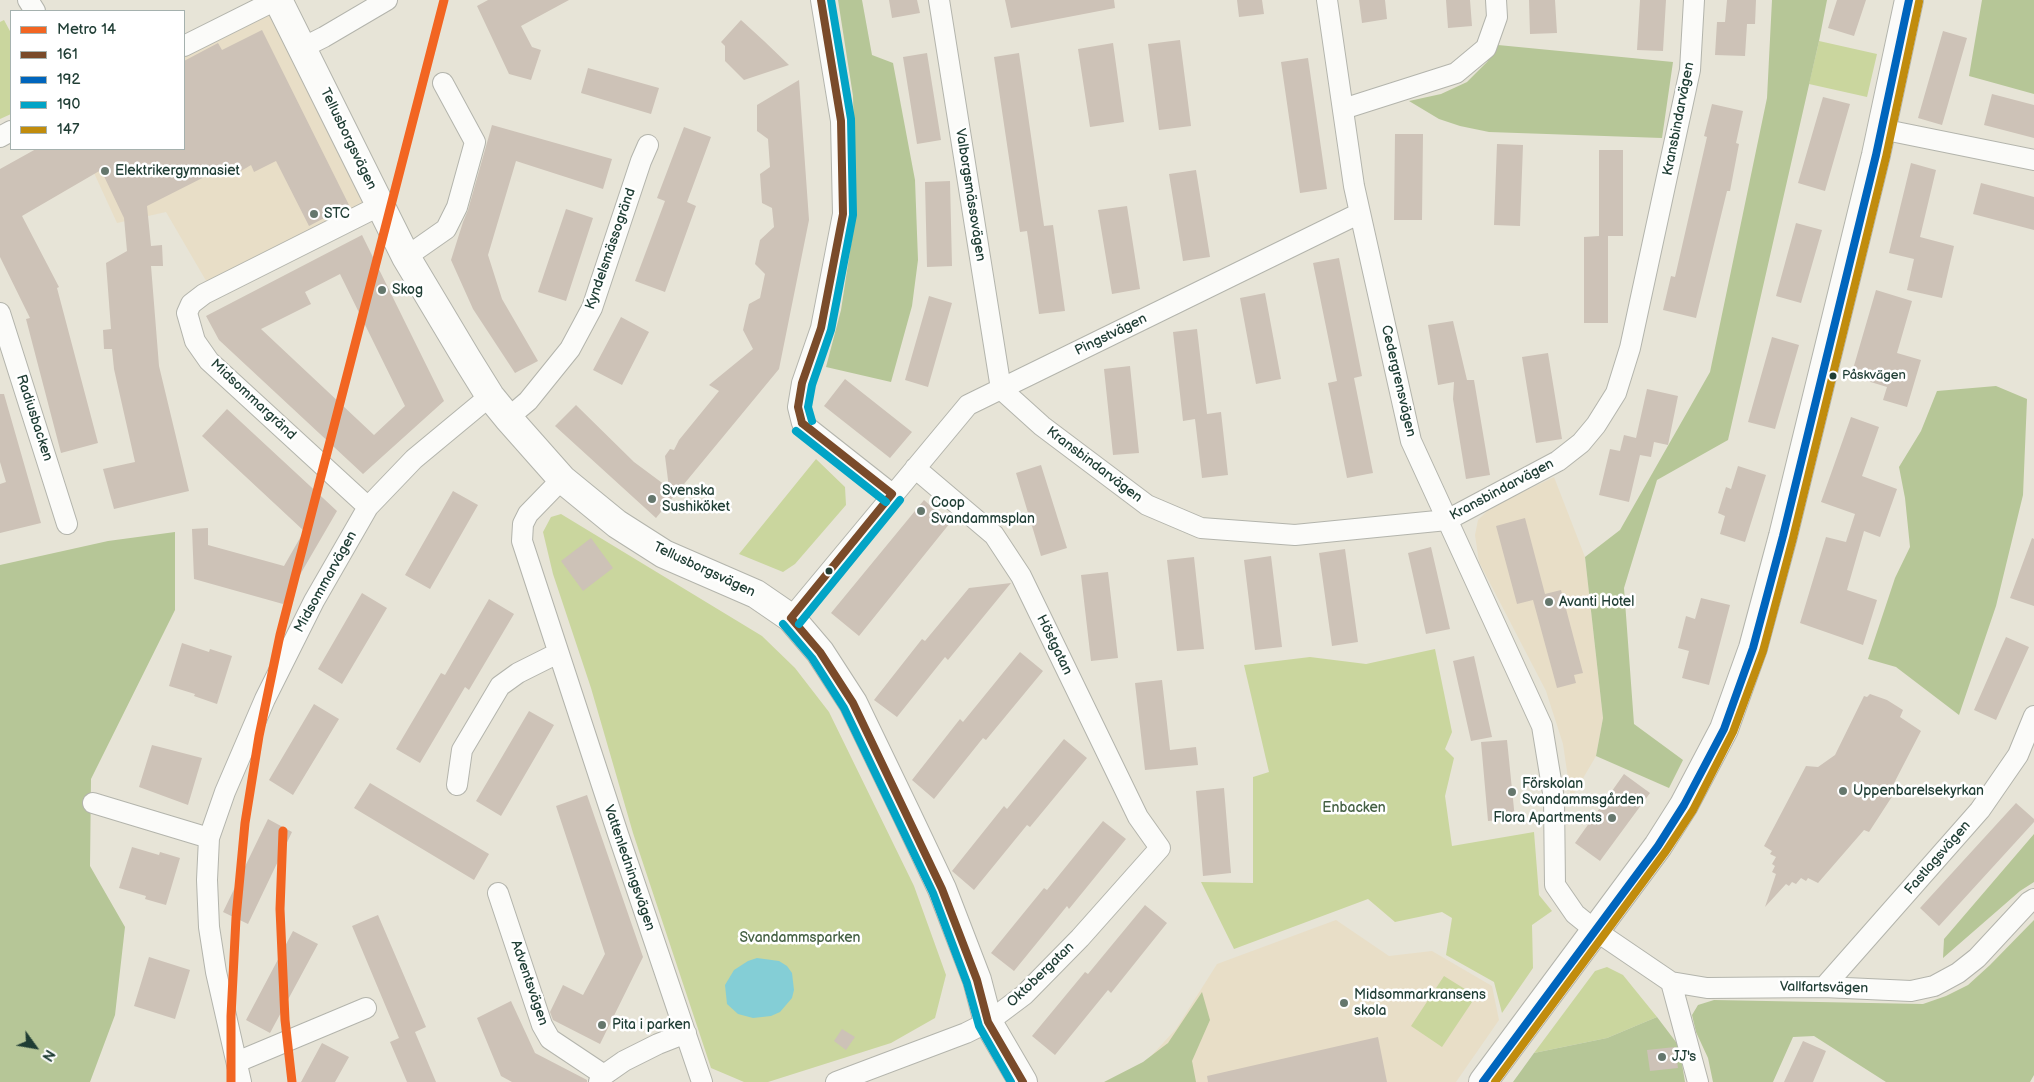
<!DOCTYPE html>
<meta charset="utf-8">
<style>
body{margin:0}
#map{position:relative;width:2034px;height:1082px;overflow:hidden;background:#e7e4d7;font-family:"Balsamiq Sans",sans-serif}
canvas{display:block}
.legend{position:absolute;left:10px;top:10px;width:175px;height:140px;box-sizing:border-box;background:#fff;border:1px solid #a5b1ae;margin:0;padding:6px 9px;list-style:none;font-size:15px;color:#1f3d34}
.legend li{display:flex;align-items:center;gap:10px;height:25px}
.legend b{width:25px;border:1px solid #a5b1ae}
.north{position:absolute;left:10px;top:1022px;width:50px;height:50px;-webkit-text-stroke:4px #fff;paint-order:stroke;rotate:122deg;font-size:14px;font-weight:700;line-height:20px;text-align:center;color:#1f3d34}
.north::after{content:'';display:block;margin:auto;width:18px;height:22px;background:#1f3d34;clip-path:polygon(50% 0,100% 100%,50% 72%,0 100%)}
</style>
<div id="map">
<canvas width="2034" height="1082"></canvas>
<ul class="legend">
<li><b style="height:6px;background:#f26522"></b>Metro 14</li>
<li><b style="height:6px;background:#7a4b2a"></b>161</li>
<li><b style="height:6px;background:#0065bd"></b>192</li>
<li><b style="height:6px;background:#02a4c6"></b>190</li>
<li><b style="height:6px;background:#c18c0d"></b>147</li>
</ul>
<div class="north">N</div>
</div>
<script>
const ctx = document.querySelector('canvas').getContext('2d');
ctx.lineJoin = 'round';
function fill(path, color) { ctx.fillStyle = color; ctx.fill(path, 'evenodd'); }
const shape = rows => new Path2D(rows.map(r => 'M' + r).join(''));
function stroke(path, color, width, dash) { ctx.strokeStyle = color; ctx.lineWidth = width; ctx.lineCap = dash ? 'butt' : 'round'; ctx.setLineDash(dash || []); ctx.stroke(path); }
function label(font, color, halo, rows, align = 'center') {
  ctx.font = font + ' "Balsamiq Sans",sans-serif'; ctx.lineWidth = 5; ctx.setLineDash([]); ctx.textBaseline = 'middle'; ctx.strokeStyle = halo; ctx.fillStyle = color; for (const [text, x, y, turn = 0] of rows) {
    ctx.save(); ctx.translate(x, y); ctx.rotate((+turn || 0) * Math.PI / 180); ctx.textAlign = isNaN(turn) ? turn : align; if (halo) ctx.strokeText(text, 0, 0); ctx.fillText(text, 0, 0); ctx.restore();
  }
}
const built = shape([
 [268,6,368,213,212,291,166,212,117,223,83,149,184,149,184,46],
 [1554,477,1585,557,1603,718,1596,756,1571,799,1563,744,1546,691,1479,562,1475,535,1478,520,1487,511,1502,502],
 [1336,920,1389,956,1432,951,1492,986,1499,1020,1456,1082,1127,1082,1176,1029,1217,964]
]);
const green = shape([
 [4,20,11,33,11,114,0,119,0,22],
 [1819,41,1877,54,1867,97,1809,84],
 [816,459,845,487,846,505,795,564,783,572,739,554],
 [561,514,762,636,795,668,829,712,914,886,946,975,935,1018,891,1043,768,1082,744,1082,711,1068,633,833,591,688,553,574,543,532,551,517],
 [1435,649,1452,732,1445,749,1454,758,1445,796,1452,846,1534,832,1539,895,1552,911,1532,925,1533,968,1502,1013,1494,982,1446,955,1452,918,1442,912,1395,922,1368,899,1234,949,1201,882,1253,883,1253,777,1269,772,1244,665,1310,657,1366,664],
 [1607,967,1623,975,1657,1017,1607,1038,1534,1053,1595,971],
 [1444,976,1476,996,1442,1047,1411,1026]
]);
const forest = shape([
 [838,0,862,0,872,55,893,63,915,180,918,260,912,306,891,382,826,367,841,310,856,212,853,96],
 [1772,0,1827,0,1819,41,1728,440,1657,480,1624,588,1634,724,1683,760,1669,788,1596,756,1603,718,1585,557,1620,530,1710,372,1767,98],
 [1982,0,2034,0,2034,94,1969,76],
 [1498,45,1673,62,1662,138,1489,132,1460,126,1439,119,1409,101,1441,94,1467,82,1487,62],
 [1996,386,2027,399,2023,495,1996,606,1959,715,1896,667,1868,659,1895,578,1910,547,1905,498,1899,467,1921,431,1937,391],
 [175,532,175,610,91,779,90,866,125,927,115,1015,90,1082,0,1082,0,565,108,541],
 [2034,834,2034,882,2020,891,1943,958,1944,939],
 [2034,920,2034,1075,2030,1082,1886,1082,1814,1036,1793,1037,1773,1082,1713,1082,1708,1058,1696,1032,1692,1015,1698,1005,1714,1000,1923,1004,1946,996,1968,985,1990,965],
 [1202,992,1210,1020,1192,1061,1196,1082,1104,1082,1143,1062,1168,1043],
 [1657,1017,1679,1046,1685,1082,1513,1082,1534,1053,1607,1038]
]);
const water = shape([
 [757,958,779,961,787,966,792,973,794,990,792,998,780,1012,771,1016,753,1018,738,1014,727,1004,725,985,734,970,748,961]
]);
const building = shape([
 [488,0,569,0,521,26,532,47,541,50,531,80,509,74,477,6],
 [889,0,917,0,920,13,892,18],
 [1005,0,1114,0,1115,8,1011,28],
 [1237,0,1262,0,1264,14,1239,17],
 [1359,0,1385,0,1387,19,1362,23],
 [1446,0,1470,0,1472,26,1448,28],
 [1529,0,1555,0,1557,33,1530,34],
 [1640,0,1666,0,1663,51,1637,50],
 [1727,0,1756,0,1755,24,1747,24,1745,56,1715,55,1717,22,1725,22],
 [1837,0,1866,0,1854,36,1828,28],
 [741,20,764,41,789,65,744,80,725,61,725,46,721,42],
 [262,30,349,205,309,226,276,161,254,172,251,165,231,177,226,166,147,206,151,246,162,245,163,266,151,266,159,366,189,491,114,509,103,469,135,462,114,369,112,349,104,349,103,330,111,329,106,263,127,251,124,218,101,170,22,216,59,287,57,288,98,443,61,453,26,319,30,318,0,257,0,169,36,149,184,149,184,61,218,43,222,50],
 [1943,31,1967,38,1942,125,1918,118],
 [1180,40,1191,126,1159,130,1148,44],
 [1113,43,1124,122,1090,127,1078,49],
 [927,53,941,140,917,144,903,57],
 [1019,53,1044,226,1053,225,1065,311,1039,314,1027,231,1020,232,994,57],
 [1308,58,1327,189,1300,193,1281,62],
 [588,68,659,88,651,114,581,93],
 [799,80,809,220,779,369,656,518,555,426,576,405,634,462,669,488,665,456,670,449,674,450,679,440,719,391,709,385,753,349,743,330,749,304,760,298,765,274,755,264,760,240,774,227,772,208,762,203,760,174,770,167,768,139,757,131,757,105],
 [1992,94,2034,105,2034,138,1984,125],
 [1823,97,1850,104,1825,191,1798,183],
 [1712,104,1743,111,1736,143,1739,144,1730,191,1727,191,1696,318,1663,310,1671,276,1675,277,1707,137,1704,136],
 [492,125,612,159,603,189,516,161,488,255,502,299,538,361,515,373,473,309,451,260,463,222,468,210],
 [684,127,711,137,687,202,696,206,665,292,635,281,665,201,657,198],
 [1395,134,1423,134,1422,220,1394,220],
 [1497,144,1523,145,1520,226,1494,225],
 [1599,150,1623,150,1623,236,1608,236,1608,323,1584,323,1584,237,1599,236],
 [1911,163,1936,170,1920,237,1954,246,1942,298,1907,290,1914,259,1889,253],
 [1196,170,1210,257,1183,261,1169,174],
 [950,181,952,266,927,267,925,182],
 [1981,183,2034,197,2034,230,1973,214],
 [1127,206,1140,289,1112,294,1098,210],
 [566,209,593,218,566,301,538,292],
 [1796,223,1822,230,1801,303,1776,296],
 [362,235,444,401,363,474,219,340,206,316],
 [340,274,405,406,374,435,261,329,311,304,305,292],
 [1339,258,1362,376,1354,378,1373,473,1347,478,1328,383,1337,381,1313,263],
 [1876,290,1912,301,1897,353,1921,360,1907,407,1883,400,1887,387,1851,376],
 [1265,293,1281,379,1256,384,1240,298],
 [929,296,952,303,928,387,905,380],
 [621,317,649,332,622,385,593,370],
 [1453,321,1467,380,1474,380,1490,475,1466,479,1453,399,1454,382,1438,385,1428,325],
 [1197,329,1207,414,1221,412,1228,475,1202,478,1195,419,1183,421,1173,332],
 [1772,337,1799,345,1775,429,1748,422],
 [1548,353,1562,439,1536,443,1522,357],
 [1130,366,1139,453,1113,455,1104,369],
 [845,379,912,432,890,458,824,406],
 [1647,389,1678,396,1668,445,1654,442,1651,457,1640,455,1629,502,1599,495,1610,449,1620,451,1624,435,1636,438],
 [0,394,4,394,41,523,0,533,0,484,6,482,0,462],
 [227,409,337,511,283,604,194,579,192,529,208,528,208,545,284,566,304,531,202,436],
 [1851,417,1879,427,1862,476,1897,489,1880,537,1864,531,1847,590,1877,600,1863,645,1800,623,1826,537,1846,542,1855,514,1821,502],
 [1041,465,1067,548,1041,556,1016,473],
 [1738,466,1766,475,1745,542,1720,534,1725,516,1718,513,1726,487,1731,489],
 [453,491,478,505,430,589,405,575],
 [924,500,950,523,859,636,831,613],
 [1525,518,1545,594,1561,590,1583,673,1574,675,1576,683,1557,688,1533,600,1517,604,1496,526],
 [591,538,613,568,583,591,561,561],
 [2032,538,2034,539,2034,606,2010,598],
 [1431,547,1450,629,1426,634,1408,553],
 [1345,549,1358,642,1332,646,1319,553],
 [1271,556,1282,647,1255,650,1244,560],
 [1194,557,1204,649,1177,651,1167,560],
 [1108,572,1118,658,1091,661,1081,575],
 [1011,583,948,660,945,657,897,717,874,700,922,639,925,641,969,588],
 [362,593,387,608,342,684,318,669],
 [1701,598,1730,605,1709,685,1682,678,1689,651,1678,648,1686,616,1695,619],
 [489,599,514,614,469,690,465,687,420,763,396,749,441,673,445,675],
 [2006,637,2029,647,1996,720,1974,710],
 [182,643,209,652,210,649,232,656,217,704,194,696,195,694,169,686],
 [1020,652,1043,671,986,740,983,738,934,799,912,780,960,719,963,722],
 [1474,656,1492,737,1471,741,1453,661],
 [1162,680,1170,750,1196,747,1198,765,1145,770,1135,683],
 [1870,694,1887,700,1903,710,1900,717,1921,731,1891,789,1895,792,1869,832,1864,830,1818,883,1808,878,1806,881,1801,878,1796,884,1792,882,1789,886,1786,884,1765,907,1776,874,1772,872,1775,866,1772,864,1776,857,1770,854,1772,851,1764,846,1806,766,1818,767,1835,755,1864,696,1867,697],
 [314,704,339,719,293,795,269,780],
 [529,711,554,725,501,816,476,801],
 [1064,739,1087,758,1030,827,1027,825,974,890,952,871,1004,806,1007,809],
 [1507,740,1515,819,1488,821,1481,742],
 [152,745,202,758,188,805,139,787],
 [1624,774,1650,793,1600,861,1575,843],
 [370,783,489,854,474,880,354,808],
 [1224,788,1231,873,1203,876,1196,791],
 [587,795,643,957,600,1044,553,1020,550,1012,563,985,583,995,605,954,556,806],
 [2016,803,2034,819,2034,822,1939,926,1920,908],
 [268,819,292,832,248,924,223,912],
 [1103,821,1126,839,1069,909,1067,906,1014,971,991,953,1044,888,1047,890],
 [132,847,159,855,160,852,180,858,166,905,145,899,146,896,119,888],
 [1145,905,1167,923,1111,993,1108,990,1055,1055,1032,1036,1085,972,1088,974],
 [378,915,426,1027,415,1032,436,1082,407,1082,390,1042,399,1038,352,926],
 [293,931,318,944,270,1033,246,1020],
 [149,957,190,970,175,1019,134,1006],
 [511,1001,535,1053,587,1080,587,1082,512,1082,501,1076,477,1018],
 [842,1029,855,1037,846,1050,834,1041],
 [1378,1037,1387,1082,1208,1082,1207,1076],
 [1803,1041,1826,1051,1813,1082,1784,1082],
 [322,1043,349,1057,335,1082,301,1082],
 [1675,1047,1678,1068,1650,1071,1647,1050]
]);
const street = shape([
 [28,0,35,11],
 [821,0,841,121,843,214,821,328,802,383,798,407,802,423,892,494],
 [939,0,1001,389],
 [1327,0,1354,186,1411,441,1542,726,1554,799,1555,885,1575,914,1596,931,1671,982,1707,988,1824,987,1911,991,1934,986,1958,973,1977,958,2029,902,2034,899],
 [184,46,276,0],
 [302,48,324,37,387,0],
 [1343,109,1456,73,1486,48,1497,17,1496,0],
 [1881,129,2034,160],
 [0,137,11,131],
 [406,257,446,229,457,207,475,142,443,83],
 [0,313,67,524],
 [1001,389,1042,426,1147,505,1201,528,1295,535,1447,520,1558,461,1581,443,1596,425,1616,393,1630,348,1690,70,1694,0],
 [508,418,528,401,570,349,592,308,641,161,648,145],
 [562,479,528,514,523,524,522,541,618,834,702,1082],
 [368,507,209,361,195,341,187,313,191,304,204,294,381,205],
 [791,618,968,405,1360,213],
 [457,785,462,750,500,686,518,673,558,653],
 [93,803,209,838],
 [498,893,542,1025,550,1039,604,1075],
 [1671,982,1698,1082],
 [1824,987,1980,810,2018,755,2034,716],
 [237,1062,366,1008],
 [241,1082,216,972,209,927,207,880,209,838,225,792,265,699,314,601,368,507,414,459,490,396],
 [599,1082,604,1075,624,1061,658,1044,686,1033],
 [836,1082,966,1033,988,1022,1024,995,1080,938,1160,848,1138,817,1021,576,994,535,915,468]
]);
const secondary = shape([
 [278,0,406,257,467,359,490,396,508,418,562,479,617,524,664,554,756,594,791,618,820,652,853,703,906,813,942,889,977,980,988,1022,1023,1082],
 [1483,1082,1658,846,1684,805,1724,729,1753,648,1783,536,1876,155,1909,0]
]);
const bus1 = shape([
 [802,423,798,407,802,383,821,328,843,214,841,121,821,0],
 [802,423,892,494],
 [791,618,820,652,853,703,942,889,977,980,988,1022,1023,1082],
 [791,618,892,494]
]);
const bus2 = shape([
 [1483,1082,1658,846,1684,805,1724,729,1753,648,1783,536,1876,155,1909,0]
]);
const bus3 = shape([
 [812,421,808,407,812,385,831,330,853,215,851,119,831,0],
 [796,431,886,502],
 [783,624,812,658,844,708,933,893,967,983,979,1026,1011,1082],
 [799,624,900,500]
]);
const bus4 = shape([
 [1495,1082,1666,851,1693,810,1733,732,1763,651,1793,538,1886,157,1919,2]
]);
const metro1 = shape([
 [283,831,280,909,285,1020,292,1082],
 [231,1082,231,1016,236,918,245,823,259,736,280,635,444,0]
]);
const markers = [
 [105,171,5,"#65776d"],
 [314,214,5,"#65776d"],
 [382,290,5,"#65776d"],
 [1833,376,4.5,"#1f3d34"],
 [652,499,5,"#65776d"],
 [921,511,5,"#65776d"],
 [829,571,4.5,"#1f3d34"],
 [1549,602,5,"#65776d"],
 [1843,791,5,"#65776d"],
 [1512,792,5,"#65776d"],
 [1612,818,5,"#65776d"],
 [1344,1003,5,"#65776d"],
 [602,1025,5,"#65776d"],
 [1662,1057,5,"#65776d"]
];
const busNames = [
 ["Påskvägen",1842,376]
];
const streetNames = [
 ["Kransbindarvägen",1679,119,-79],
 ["Tellusborgsvägen",348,139,64],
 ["Valborgsmässovägen",970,195,81],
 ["Kyndelsmässogränd",611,249,-71],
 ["Pingstvägen",1111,335,-26],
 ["Cedergrensvägen",1398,381,77],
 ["Midsommargränd",253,400,43],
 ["Radiusbacken",34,418,72],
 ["Kransbindarvägen",1094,465,37],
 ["Kransbindarvägen",1502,490,-28],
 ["Tellusborgsvägen",704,570,25],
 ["Midsommarvägen",326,582,-61],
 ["Höstgatan",1054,645,64],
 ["Fastlagsvägen",1938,858,-49],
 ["Vattenledningsvägen",629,868,71],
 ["Oktobergatan",1041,975,-44],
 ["Adventsvägen",529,983,71],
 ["Vallfartsvägen",1824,988,1]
];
const poiNames = [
 ["Elektrikergymnasiet",115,171],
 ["STC",324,214],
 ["Skog",392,290],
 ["Svenska",662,491],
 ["Sushiköket",662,507],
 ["Coop",931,503],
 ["Svandammsplan",931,519],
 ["Avanti Hotel",1559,602],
 ["Förskolan",1522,784],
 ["Svandammsgården",1522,800],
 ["Uppenbarelsekyrkan",1853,791],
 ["Flora Apartments",1602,818,"right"],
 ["Midsommarkransens",1354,995],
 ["skola",1354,1011],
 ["Pita i parken",612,1025],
 ["JJ's",1672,1057]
];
const parkNames = [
 ["Enbacken",1354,808],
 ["Svandammsparken",800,938]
];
fill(built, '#e8dec7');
fill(green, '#cad69e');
fill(forest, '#b6c697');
fill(water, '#84ced6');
fill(building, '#cdc2b7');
stroke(street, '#b3b4ac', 22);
stroke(secondary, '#b3b4ac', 30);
stroke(street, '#fbfbf9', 20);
stroke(secondary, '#fbfbf9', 28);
stroke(bus1, '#7a4b2a', 8);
stroke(bus2, '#0065bd', 8);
stroke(bus3, '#02a4c6', 8);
stroke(bus4, '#c18c0d', 8);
stroke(metro1, '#f26522', 9);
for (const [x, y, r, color] of markers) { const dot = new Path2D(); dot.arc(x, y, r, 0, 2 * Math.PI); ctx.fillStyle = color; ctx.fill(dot); stroke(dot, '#fff', 2); }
label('13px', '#1f3d34', '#fff', busNames, 'left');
label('14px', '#1f3d34', '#fff', streetNames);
label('14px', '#1f3d34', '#fff', poiNames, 'left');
label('14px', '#446043', '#fff', parkNames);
</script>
